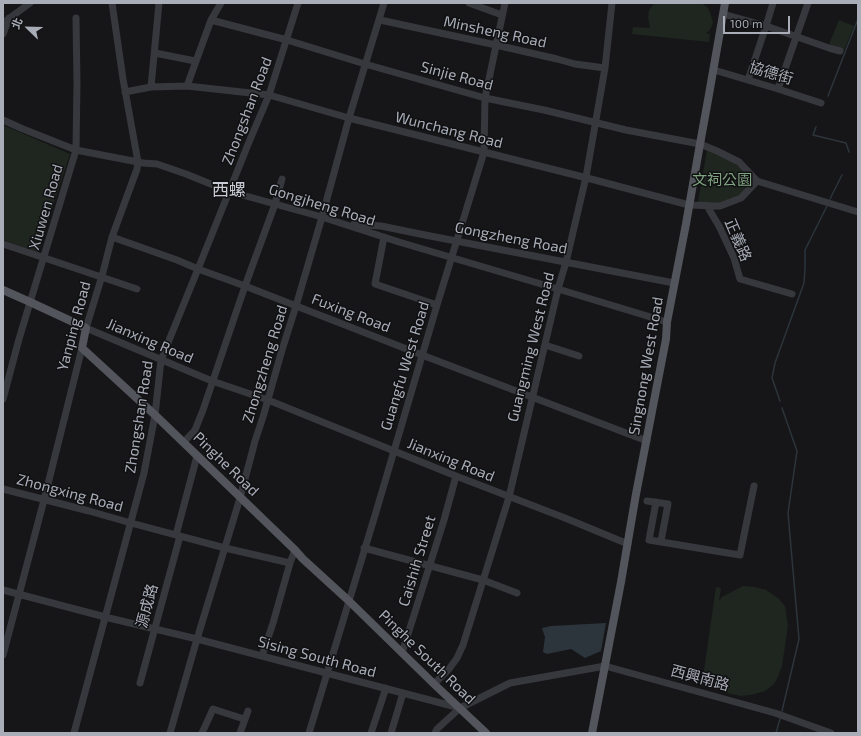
<!DOCTYPE html>
<meta charset="utf-8">
<style>
body{margin:0}
#map{position:relative;width:861px;height:736px;overflow:hidden;background:#161618;font-family:"Exo 2","Noto Sans TC",sans-serif}
canvas{display:block}
.frame{position:absolute;inset:0;border:4px solid #a8adb8;pointer-events:none}
.north{position:absolute;left:8px;top:8px;width:40px;height:40px;-webkit-text-stroke:3px #111113;paint-order:stroke;rotate:293deg;font-size:11px;font-weight:700;line-height:16px;text-align:center;color:#a8adb8}
.north::after{content:'';display:block;margin:auto;width:14px;height:18px;background:#a8adb8;clip-path:polygon(50% 0,100% 100%,50% 72%,0 100%)}
.scale{position:absolute;left:723px;top:16px;width:67px;height:18px;box-sizing:border-box;border:2px solid #a8adb8;border-top:0;padding-left:5px;font-size:12px;line-height:14px;white-space:nowrap;color:#a8adb8;-webkit-text-stroke:3px #111113;paint-order:stroke}
</style>
<div id="map">
<canvas width="861" height="736"></canvas>
<div class="frame"></div>
<div class="north">北</div>
<div class="scale">100 m</div>
</div>
<script>
const ctx = document.querySelector('canvas').getContext('2d');
ctx.lineJoin = 'round';
function fill(path, color) { ctx.fillStyle = color; ctx.fill(path, 'evenodd'); }
const shape = rows => new Path2D(rows.map(r => 'M' + r).join(''));
function stroke(path, color, width, dash) { ctx.strokeStyle = color; ctx.lineWidth = width; ctx.lineCap = dash ? 'butt' : 'round'; ctx.setLineDash(dash || []); ctx.stroke(path); }
function label(font, color, halo, rows, align = 'center') {
  ctx.font = font + ' "Exo 2","Noto Sans TC",sans-serif'; ctx.lineWidth = 3; ctx.setLineDash([]); ctx.textBaseline = 'middle'; ctx.strokeStyle = halo; ctx.fillStyle = color; for (const [text, x, y, turn = 0] of rows) {
    ctx.save(); ctx.translate(x, y); ctx.rotate((+turn || 0) * Math.PI / 180); ctx.textAlign = isNaN(turn) ? turn : align; if (halo) ctx.strokeText(text, 0, 0); ctx.fillText(text, 0, 0); ctx.restore();
  }
}
const green = shape([
 [655,3,692,3,703,4,707,7,710,12,713,22,712,26,709,31,706,33,710,34,709,42,632,34,633,27,650,28,648,18,649,10,652,6],
 [839,20,854,26,844,50,829,44],
 [3,125,70,154,38,252,34,251,3,240],
 [707,150,735,164,754,180,740,195,720,203,698,202],
 [743,586,755,587,766,590,778,598,785,606,788,626,782,666,778,677,774,684,765,691,751,695,741,696,727,693,714,683,709,674,709,677,703,677,716,587,721,588,719,601,722,597]
]);
const water = shape([
 [606,623,601,651,585,658,571,649,547,654,543,652,545,637,542,628,551,626]
]);
const stream = shape([
 [828,96,858,19],
 [816,127,813,135,846,143,849,152],
 [830,199,842,175],
 [780,401,772,378,775,363,804,283,805,268,805,250,827,206],
 [782,711,799,639,788,513,797,451,782,408],
 [776,733,780,719]
]);
const minor = shape([
 [112,3,123,79,138,162,137,169,112,237,102,276,86,328,212,381,268,400,456,476,565,518,628,544],
 [469,3,502,15],
 [723,14,766,26,829,48,840,51],
 [211,20,287,40,365,64,485,98,544,110,626,130,700,144,717,151,739,162,757,181,858,212],
 [380,20,496,45,557,59,575,64,605,68],
 [3,23,30,3],
 [3,34,9,18],
 [155,53,195,61],
 [714,70,778,89,821,103],
 [748,80,766,26,773,3],
 [187,86,211,20,221,3],
 [151,87,159,3],
 [778,89,808,3],
 [125,92,151,87,187,86,269,95,349,118,591,179,689,205,720,206,741,198,757,181],
 [3,120,23,129,76,150,143,163,157,164,186,174,228,191,322,217,399,242,558,289,667,322],
 [707,206,719,226,734,258,740,279,792,294],
 [354,224,381,226,425,235,674,283],
 [112,237,177,260,198,269,245,286,422,355,647,441],
 [384,237,375,284,437,305],
 [3,244,137,289],
 [545,345,579,356],
 [3,399,19,339,76,150,77,83,76,18],
 [184,442,195,430,203,410,245,286,275,204,282,179],
 [3,489,89,511,131,523,225,548,290,563],
 [647,501,668,504,661,541],
 [656,502,649,540,740,555,754,486],
 [176,535,197,456],
 [364,548,483,580,517,593],
 [3,590,109,618,197,639,460,708,510,683,605,666,775,713,831,733],
 [402,653,444,520,456,476],
 [3,655,44,500,82,348],
 [262,656,273,623,290,563,295,550],
 [140,683,180,536],
 [434,684,449,669,457,658,463,645,509,497,558,289,566,262,586,177,605,68,612,3],
 [74,733,144,473,155,415,161,360,198,269,249,142,269,95,298,3],
 [170,733,197,639,240,498,255,441,263,417,282,350,296,306,322,217,349,118,384,3],
 [202,733,213,709,244,719],
 [240,733,248,711],
 [309,733,376,512,437,305,484,152,485,98,505,3],
 [371,733,386,688],
 [391,733,403,693],
 [435,733,437,729,460,708]
]);
const major = shape([
 [3,290,30,302,86,328,82,348,155,415,295,550,303,559,349,601,434,684,486,733],
 [592,733,621,582,636,494,659,375,666,339,667,322,686,224,700,144,708,100,725,3]
]);
const streetNames = [
 ["Minsheng Road",495,32,12],
 ["協德街",771,73,17],
 ["Sinjie Road",457,76,15],
 ["Zhongshan Road",247,111,-69],
 ["Wunchang Road",449,130,14],
 ["Gongjheng Road",322,205,17],
 ["Xiuwen Road",46,207,-74],
 ["Gongzheng Road",511,238,11],
 ["正義路",738,240,67],
 ["Fuxing Road",351,313,21],
 ["Yanping Road",74,326,-75],
 ["Jianxing Road",150,341,23],
 ["Guangming West Road",531,347,-76],
 ["Zhongzheng Road",265,364,-73],
 ["Guangfu West Road",405,366,-73],
 ["Singnong West Road",646,366,-80],
 ["Zhongshan Road",139,417,-81],
 ["Jianxing Road",451,460,22],
 ["Pinghe Road",226,464,44],
 ["Zhongxing Road",70,493,15],
 ["Caishih Street",417,561,-73],
 ["源成路",147,606,-75],
 ["Sising South Road",317,657,15],
 ["Pinghe South Road",427,657,44],
 ["西興南路",700,678,15]
];
const parkNames = [
 ["文祠公園",722,180]
];
const quarterNames = [
 ["西螺",229,190]
];
fill(green, '#1e261f');
fill(water, '#2c353c');
stroke(stream, '#2c353c', 1.5);
stroke(minor, '#37383d', 7);
stroke(major, '#53555c', 8);
label('15px', '#a8adb8', '#111113', streetNames);
label('15px', '#7fa381', '#111113', parkNames);
label('17px', '#c9ccd4', '#111113', quarterNames);
</script>
